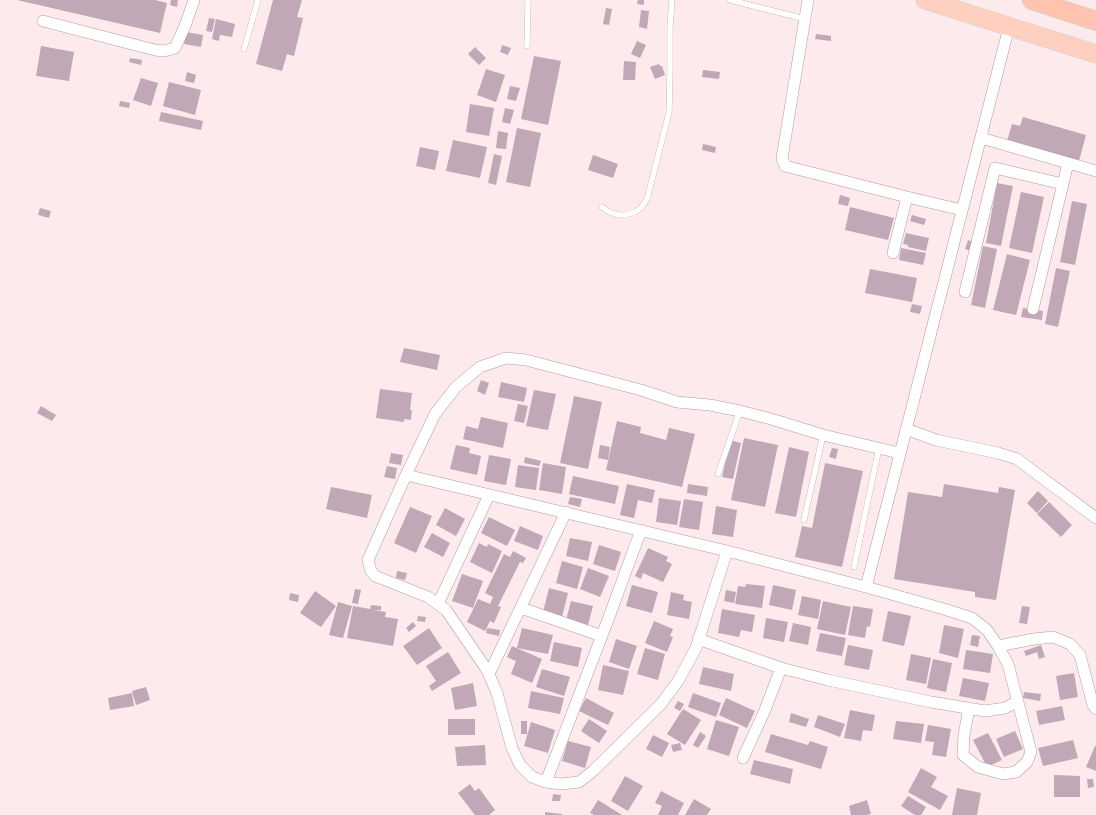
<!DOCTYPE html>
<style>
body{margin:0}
canvas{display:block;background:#fceaec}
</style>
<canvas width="1096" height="815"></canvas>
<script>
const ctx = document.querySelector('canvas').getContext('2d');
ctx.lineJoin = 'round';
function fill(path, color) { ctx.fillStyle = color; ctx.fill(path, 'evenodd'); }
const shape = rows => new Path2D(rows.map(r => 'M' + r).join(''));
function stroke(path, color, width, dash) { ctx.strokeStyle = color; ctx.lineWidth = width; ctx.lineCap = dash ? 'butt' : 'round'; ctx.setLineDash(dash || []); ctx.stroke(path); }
const building = shape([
 [17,0,155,0,167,3,160,33],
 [171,0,178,0,177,7,170,5],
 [273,0,302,0,297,17,303,18,294,56,287,54,282,71,256,64],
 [638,0,644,0,644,5,637,4],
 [606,8,612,9,609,25,603,24],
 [641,10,649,11,647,29,639,27],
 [209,18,215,19,212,32,206,31],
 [216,19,235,24,232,37,220,35,219,41,212,39],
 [186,32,203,35,201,47,184,44],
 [816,34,831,36,831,41,815,39],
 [637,41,646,45,640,58,631,54],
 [502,45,511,48,508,55,500,52],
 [41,46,74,52,69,81,36,76],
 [475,47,486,58,479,65,468,54],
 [534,56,561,61,548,125,521,119],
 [130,58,142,60,141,65,129,62],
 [624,61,636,62,635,80,623,80],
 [659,64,660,66,662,66,665,75,655,79,650,67],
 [486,69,505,75,496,102,477,95],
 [703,70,720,72,719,79,702,77],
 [187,72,196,75,194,83,185,81],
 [141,78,158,83,151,106,133,100],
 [169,82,201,90,195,115,163,106],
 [510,86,520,88,516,101,507,99],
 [120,101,130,103,129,108,119,106],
 [470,104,494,108,489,136,466,132],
 [505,108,514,110,510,124,502,122],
 [161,112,203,121,201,130,159,121],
 [1023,117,1086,135,1079,161,1007,141,1012,124,1020,126],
 [517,128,541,133,530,187,506,182],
 [498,131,508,133,506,149,496,148],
 [453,140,487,147,480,178,446,171],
 [703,144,716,147,715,153,702,150],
 [420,147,439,151,435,170,416,166],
 [494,154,502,156,496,185,488,183],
 [593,155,618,164,613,178,588,170],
 [997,183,1013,186,1001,246,986,243],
 [1021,192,1044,197,1032,253,1009,248],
 [840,195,850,198,848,206,838,204],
 [1072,201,1087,204,1075,265,1060,262],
 [850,207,894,218,888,240,845,230],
 [40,208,51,211,49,218,38,215],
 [912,215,926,219,924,225,910,221],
 [906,233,929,238,926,251,908,247,908,245,903,244],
 [968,240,973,242,971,251,965,249],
 [983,246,997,249,985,308,971,305],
 [901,248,926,253,923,265,899,260],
 [1007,254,1030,260,1016,315,993,310],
 [1056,268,1070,271,1058,327,1045,324],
 [870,269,917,278,912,302,865,293],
 [912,304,922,306,920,314,910,312],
 [1023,308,1043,311,1042,320,1021,317],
 [404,348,440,355,437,370,400,362],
 [481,380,489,383,485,395,477,391],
 [501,382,527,388,524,402,498,397],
 [380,389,412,393,410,410,412,410,411,420,404,419,404,422,376,418],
 [534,390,556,394,548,430,526,426],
 [574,396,602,402,588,469,560,463],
 [518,404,528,406,524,423,514,421],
 [41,406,56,415,52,421,37,413],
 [481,417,508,423,503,448,463,439,466,426,478,429],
 [617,421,641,427,640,433,666,440,669,428,695,434,682,487,606,470],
 [744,438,778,445,765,507,731,500],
 [730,440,741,443,733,479,722,477],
 [456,445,470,448,469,453,481,456,477,475,450,469],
 [600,445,610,447,608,460,598,458],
 [789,447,809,452,796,517,775,513],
 [832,448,838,449,836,459,829,457],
 [391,453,403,455,401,465,389,463],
 [489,455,511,459,506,485,484,481],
 [525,457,541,461,539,466,524,463],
 [543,463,566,467,562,494,539,490],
 [825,463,863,471,842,567,795,557,802,526,812,528],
 [518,465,539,468,536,490,515,487],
 [387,466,397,468,395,479,384,477],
 [573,476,619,486,615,504,569,494],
 [627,484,655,490,652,503,638,500,634,518,620,515],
 [688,484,708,487,707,496,687,493],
 [944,484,998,493,999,487,1015,490,996,600,975,597,975,592,894,579,908,492,942,497],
 [331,487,372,495,367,518,326,509],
 [1038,491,1048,501,1037,513,1027,503],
 [570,497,582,499,580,507,568,504],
 [659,498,681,501,677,525,656,522],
 [684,499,703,502,699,530,679,527],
 [1049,502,1072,525,1061,537,1037,514],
 [716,506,737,510,733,537,712,534],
 [410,507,432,516,416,553,394,543],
 [445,508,465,519,456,536,436,525],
 [489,517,515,530,507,546,481,533],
 [520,526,543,536,538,550,514,541],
 [432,533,450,543,443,557,424,547],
 [570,538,592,542,588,561,566,556],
 [479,543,487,547,488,544,502,551,492,573,470,562],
 [599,545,621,552,615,571,593,564],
 [648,548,668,557,666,561,672,564,663,582,643,573,641,579,635,576],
 [513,551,526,558,523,563,520,562,498,606,501,607,494,623,490,621,485,631,467,622,478,599,490,604,493,597,485,593,504,554,510,557],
 [562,561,583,567,577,589,556,583],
 [588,568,609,576,600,597,580,589],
 [397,571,407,573,405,580,396,578],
 [462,574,483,581,473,608,452,601],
 [746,584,765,586,762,608,735,604,738,586,745,587],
 [632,585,658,592,652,613,626,606],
 [773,585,796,590,792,610,769,605],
 [549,588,568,593,562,617,543,612],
 [355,589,361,590,358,604,352,603],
 [726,590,736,592,734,603,724,601],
 [315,591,336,606,321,627,300,613],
 [671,592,684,595,683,600,692,602,689,619,667,615],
 [290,593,299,595,298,602,289,600],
 [802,596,821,600,818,619,798,615],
 [571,601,593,606,588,625,566,620],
 [823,601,851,607,845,635,817,629],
 [338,602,352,606,343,638,329,635],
 [371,605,381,606,381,610,374,610,386,612,385,617,398,619,393,646,347,638,353,606,370,609],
 [853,606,873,609,870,627,867,626,865,638,848,635],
 [1022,606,1030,607,1027,624,1019,623],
 [722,609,755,615,752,632,741,630,739,637,718,633],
 [888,611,911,616,904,646,882,641],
 [418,616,426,617,425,622,417,621],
 [766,618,788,622,784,642,763,638],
 [654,621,673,629,670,636,673,637,667,652,645,643],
 [413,622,416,626,409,632,406,628],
 [793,623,811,627,808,645,789,641],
 [944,625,964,629,958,658,939,653],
 [429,628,442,648,417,665,403,646],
 [487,628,500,630,499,636,486,633],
 [522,628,553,635,548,654,517,648],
 [820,633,846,638,842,656,816,651],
 [972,635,980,636,978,647,970,645],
 [616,639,637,646,629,669,609,662],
 [554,642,582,648,578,667,550,661],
 [848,645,873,650,869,670,844,665],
 [1041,645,1045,657,1039,659,1037,652,1026,656,1024,651],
 [512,646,542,659,532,683,511,674,516,661,507,657],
 [645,648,665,654,658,680,637,674],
 [966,650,993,654,990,673,963,669],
 [448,652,461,673,432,691,429,686,436,681,426,666],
 [911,654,931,658,926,684,906,680],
 [933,659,952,663,946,692,927,688],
 [603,665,629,671,623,695,598,690],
 [703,667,734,674,731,691,699,684],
 [542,669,570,677,564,696,536,687],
 [1074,673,1078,697,1060,700,1056,676],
 [963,678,989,683,985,701,959,696],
 [473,683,477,706,455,710,451,688],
 [146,687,150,700,136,705,132,691],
 [531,691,564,698,560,714,528,708],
 [1024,692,1041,694,1040,701,1023,698],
 [132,693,134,706,110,710,108,698],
 [693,693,721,703,716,717,688,707],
 [586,698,614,713,608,725,579,711],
 [726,698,755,711,747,728,719,715],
 [678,701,684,704,680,711,674,708],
 [1062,706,1065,720,1039,725,1036,711],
 [683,709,701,720,685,745,667,734],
 [850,710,875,715,872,731,863,730,861,741,844,738],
 [791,713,809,719,806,727,789,722],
 [818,715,845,724,840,737,814,727],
 [448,719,475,719,475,735,448,735],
 [589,719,607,731,599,743,581,731],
 [716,720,739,727,729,756,707,749],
 [521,721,527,721,527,734,521,734],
 [896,721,924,724,921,743,893,739],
 [531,722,555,730,548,753,524,746],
 [928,725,951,729,946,757,932,755,934,742,925,741],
 [1015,731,1023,749,1004,757,996,739],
 [700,732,706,736,698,748,693,745],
 [988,733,1002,760,987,767,973,740],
 [771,734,808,745,810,741,828,747,821,769,765,752],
 [653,735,669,743,662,757,646,749],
 [1073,740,1078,758,1043,766,1038,748],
 [568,741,591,747,585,768,562,761],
 [680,743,682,750,673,752,671,745],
 [485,745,486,765,457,766,455,747],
 [1095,746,1096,746,1096,771,1086,767],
 [754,760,793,769,790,784,750,774],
 [921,768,937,777,931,787,948,796,940,810,908,792],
 [1054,775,1080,776,1080,797,1054,797],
 [625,776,643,786,628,811,611,801],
 [1087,779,1093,779,1094,787,1088,788],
 [470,784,475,791,479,788,495,810,489,815,475,815,458,793],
 [957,788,981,793,977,815,952,815],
 [661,791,684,803,678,815,658,815,662,806,655,803],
 [553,794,561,795,560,801,552,801],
 [908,796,926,807,921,815,915,815,901,806],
 [694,799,711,809,707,815,685,815],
 [598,800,622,815,594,815,590,813],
 [867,800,871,814,866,815,851,815,849,806],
 [545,812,562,814,562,815,545,815]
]);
const service = shape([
 [730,0,805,19],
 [527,46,528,0],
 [244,49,258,0],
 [602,207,609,212,618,215,625,215,635,212,641,208,647,199,669,113,670,71,670,27,672,0],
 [718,474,740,411],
 [804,520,823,435],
 [854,567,879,448]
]);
const minor = shape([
 [808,0,782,158,785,166,907,197],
 [43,21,155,50,164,51,175,48,185,26,194,0],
 [981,138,1096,171],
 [893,253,907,197,962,210],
 [965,292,995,168,1063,184],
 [1033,309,1068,163],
 [906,429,936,440,998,453,1017,459,1096,518],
 [406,475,435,414,456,387,480,367,506,358,526,360,641,390,677,402,710,405,740,411,771,419,823,435,899,453],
 [727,551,696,648,678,681,661,704,593,771,579,782,561,784,546,782,532,777,520,765,512,748,497,693,487,670,446,610,428,597,375,576,371,571,368,560,406,475,727,551,866,587,944,609,972,618,987,630,998,646,1008,664,1031,752,1027,762,1016,772,1003,774,978,767,963,755,964,735,969,708],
 [866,587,1009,27],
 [438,604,489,495],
 [521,608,602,636],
 [698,639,781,668,828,680,931,702,985,711,1005,708,1018,701],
 [998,646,1034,639,1053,637,1070,644,1080,655,1093,705,1096,709],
 [489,674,566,512],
 [743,758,765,710,781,668],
 [546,782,609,617,641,530]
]);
const trunk = shape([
 [925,0,1096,54]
]);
const motorway = shape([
 [1032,0,1096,21]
]);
fill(building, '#c0a8b6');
stroke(service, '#b69b9e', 6);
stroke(minor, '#b69b9e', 12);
stroke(trunk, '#d0cece', 19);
stroke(motorway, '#d0cece', 20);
stroke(service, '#fff', 5.5);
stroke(minor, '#fff', 11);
stroke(trunk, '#ffd0c0', 18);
stroke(motorway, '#ffc4b0', 19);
</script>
